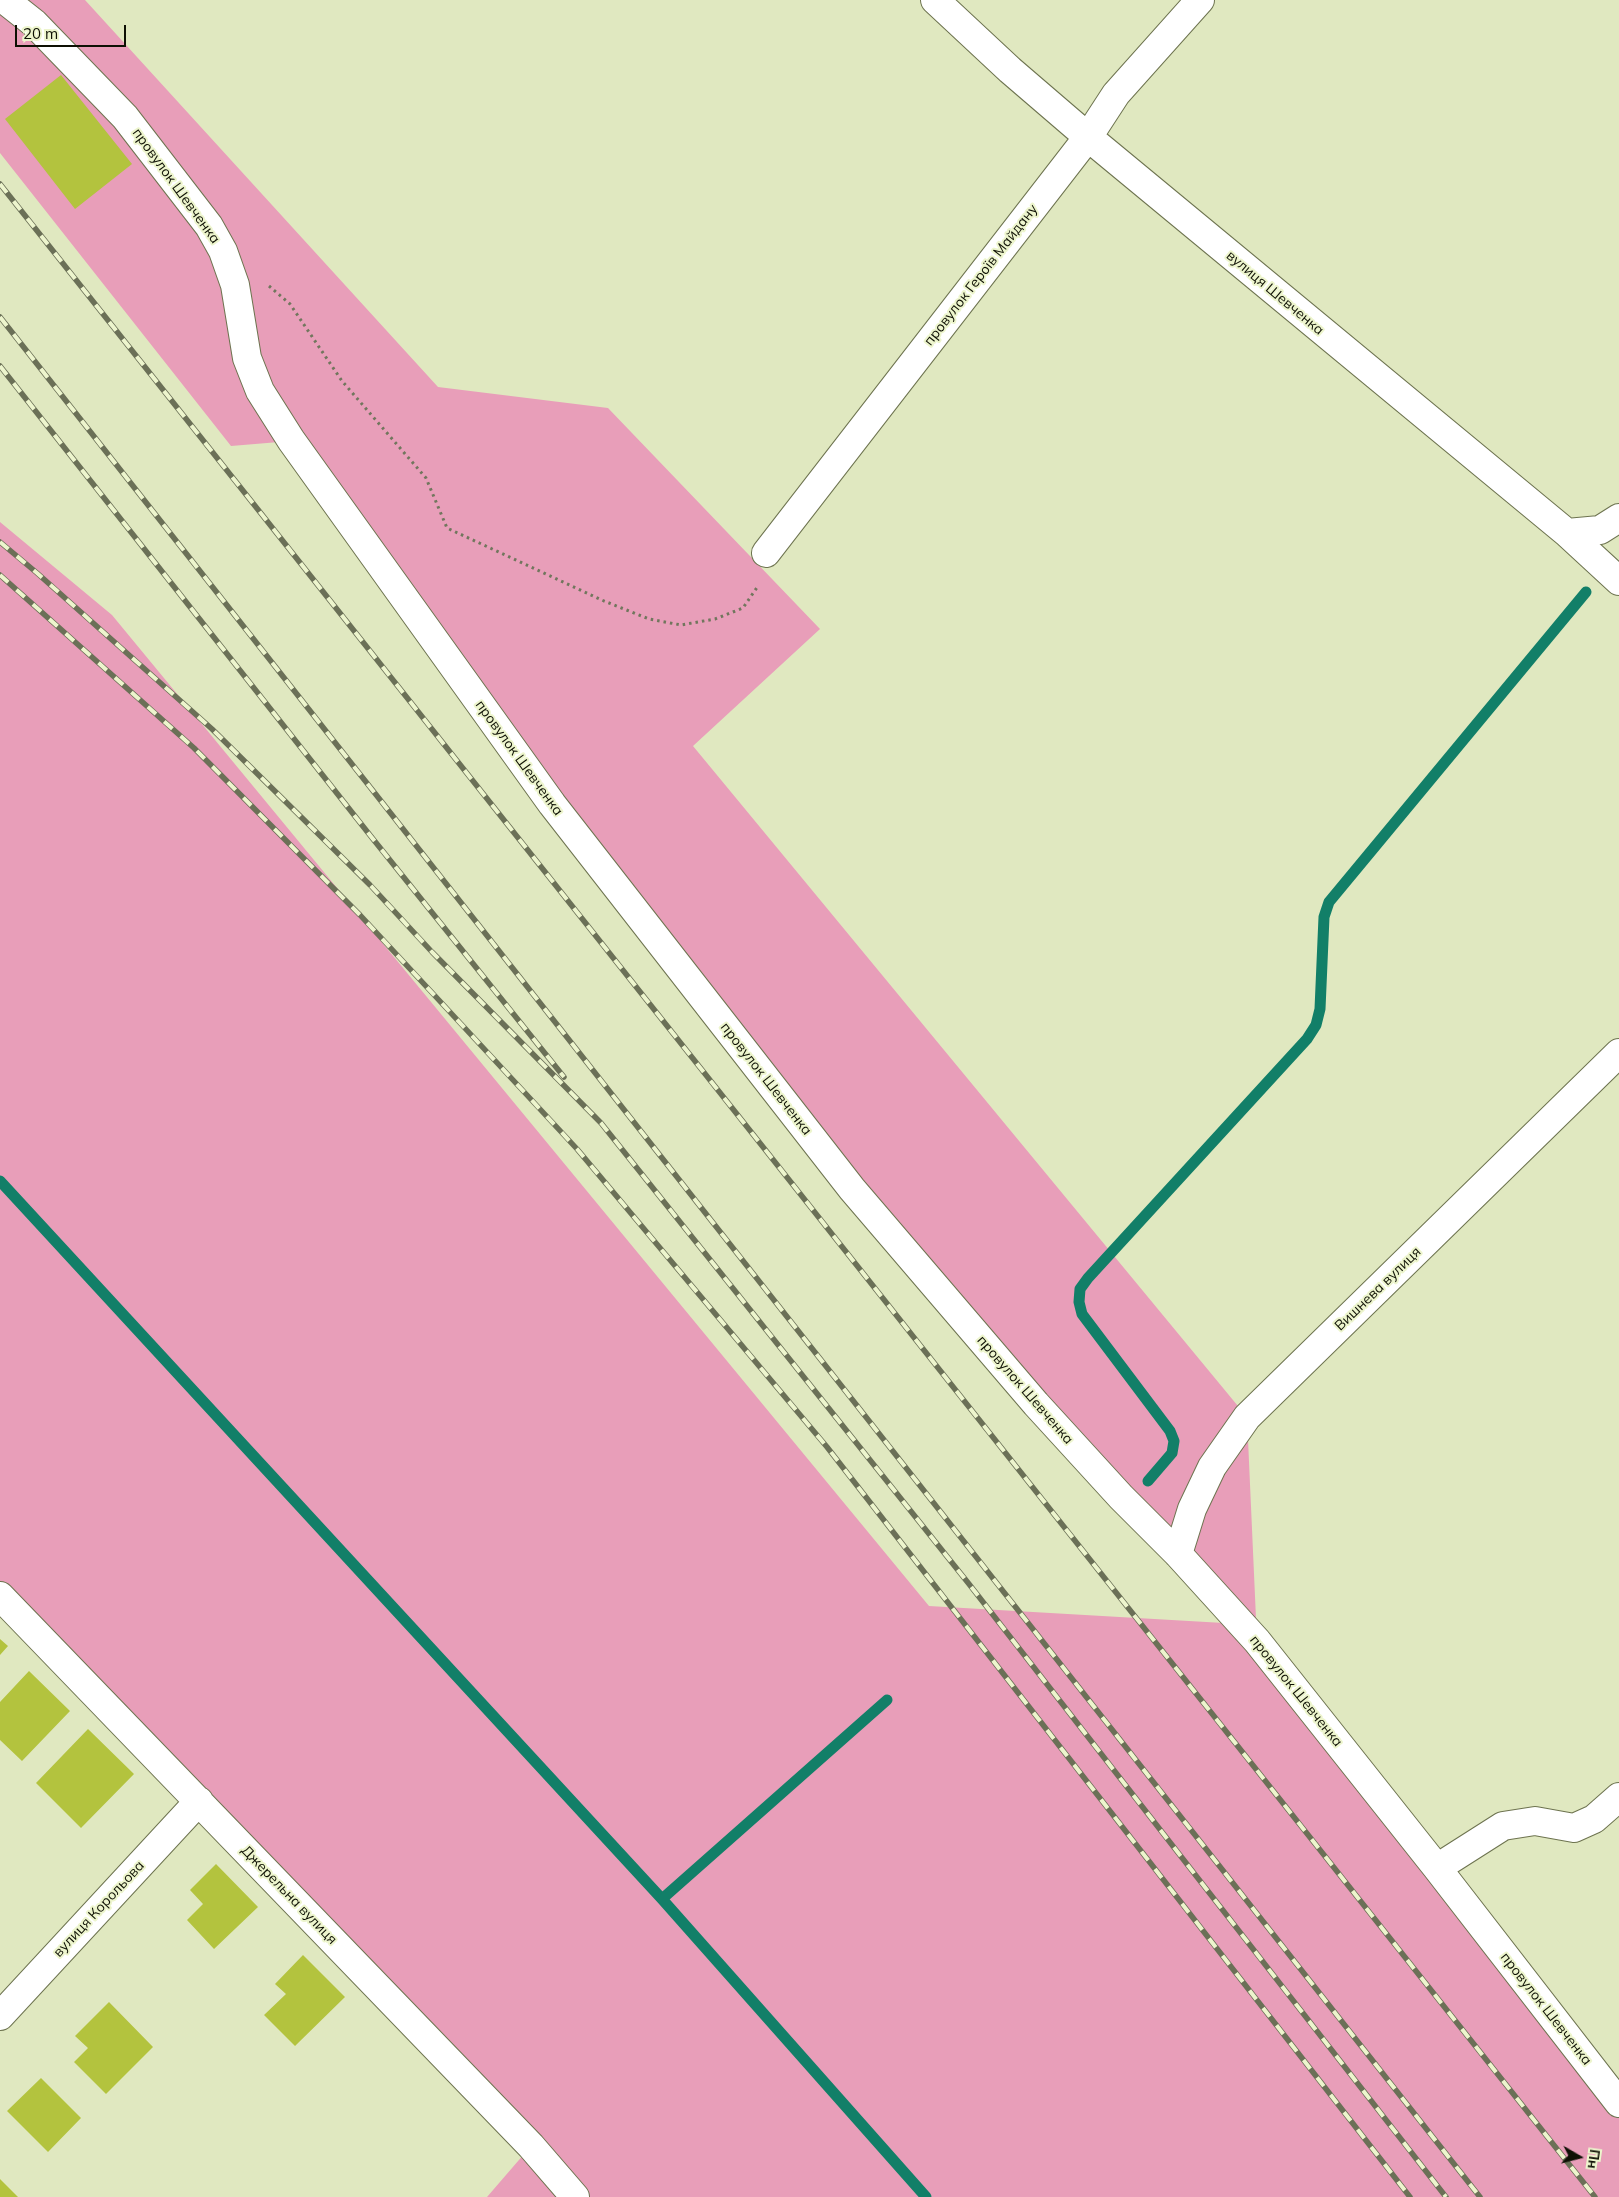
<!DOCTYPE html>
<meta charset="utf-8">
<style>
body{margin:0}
#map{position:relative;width:1619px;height:2197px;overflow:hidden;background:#e0e8c0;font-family:Mulish,sans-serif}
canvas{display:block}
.north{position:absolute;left:1554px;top:2132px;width:50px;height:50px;-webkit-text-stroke:4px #edf5cd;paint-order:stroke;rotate:98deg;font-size:14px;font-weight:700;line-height:20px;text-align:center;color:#0e1004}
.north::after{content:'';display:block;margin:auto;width:18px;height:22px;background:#0e1004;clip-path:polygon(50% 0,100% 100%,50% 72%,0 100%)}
.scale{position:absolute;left:15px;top:25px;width:111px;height:22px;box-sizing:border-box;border:2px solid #0e1004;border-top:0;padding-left:6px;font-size:15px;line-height:18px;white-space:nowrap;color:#0e1004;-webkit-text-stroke:4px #edf5cd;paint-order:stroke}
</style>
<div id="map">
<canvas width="1619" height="2197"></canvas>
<div class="north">Пн</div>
<div class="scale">20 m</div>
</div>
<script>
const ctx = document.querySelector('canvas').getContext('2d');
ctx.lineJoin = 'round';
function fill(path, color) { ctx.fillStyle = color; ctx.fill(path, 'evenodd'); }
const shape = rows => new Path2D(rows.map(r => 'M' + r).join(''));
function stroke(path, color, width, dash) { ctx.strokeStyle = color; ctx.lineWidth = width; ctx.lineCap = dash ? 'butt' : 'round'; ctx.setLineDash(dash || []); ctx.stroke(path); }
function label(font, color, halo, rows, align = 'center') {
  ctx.font = font + ' Mulish,sans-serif'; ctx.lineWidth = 4; ctx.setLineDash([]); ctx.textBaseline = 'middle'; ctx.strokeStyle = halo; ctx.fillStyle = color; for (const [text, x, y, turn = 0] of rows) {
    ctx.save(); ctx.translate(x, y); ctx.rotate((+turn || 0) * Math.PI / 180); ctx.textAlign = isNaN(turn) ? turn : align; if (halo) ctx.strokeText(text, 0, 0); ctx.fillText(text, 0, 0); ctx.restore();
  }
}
const green = shape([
 [0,0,85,0,438,387,608,408,820,629,693,746,1247,1417,1257,1641,1619,2105,1619,2197,487,2197,531,2146,0,1596,0,522,112,615,929,1606,1241,1624,852,1189,291,441,231,446,0,153]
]);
const stream = shape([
 [0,1181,662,1899,926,2197],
 [1148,1481,1172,1453,1174,1441,1170,1431,1082,1314,1079,1302,1080,1289,1088,1278,1307,1039,1316,1025,1320,1009,1324,917,1329,902,1586,592],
 [662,1899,887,1700]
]);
const building = shape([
 [61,75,132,164,75,209,5,119],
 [0,1639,8,1646,0,1655],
 [29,1671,70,1711,22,1761,0,1740,0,1702],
 [88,1729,134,1774,81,1828,36,1783],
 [216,1864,258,1907,214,1949,187,1920,203,1904,190,1890],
 [303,1955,345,1997,295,2046,264,2015,286,1994,275,1984],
 [109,2002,153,2047,106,2094,74,2062,88,2048,75,2036],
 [41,2078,81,2118,48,2152,7,2111],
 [0,2179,18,2197,0,2197]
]);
const path = shape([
 [269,286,290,304,342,381,426,478,447,528,604,601,649,619,681,625,715,619,743,608,758,586]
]);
const minor = shape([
 [5,0,34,23,125,117,209,226,223,251,235,285,247,358,260,391,291,440,552,804,852,1189,1036,1404,1121,1497,1178,1554,1257,1641,1437,1868,1619,2103],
 [935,0,1010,70,1088,137,1567,533,1619,581],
 [1567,533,1600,530,1619,518],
 [766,553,1088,137,1116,94,1200,0],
 [1178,1554,1192,1509,1212,1467,1247,1417,1619,1053],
 [0,1596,531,2146,575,2197],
 [1437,1868,1503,1826,1535,1821,1574,1828,1594,1819,1619,1797],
 [0,2016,199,1801]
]);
const rail = shape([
 [0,184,1595,2197],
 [0,317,1480,2197],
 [0,366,373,839,564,1077],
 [0,542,37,573,212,729,370,885,432,952,601,1123,969,1584,1446,2197],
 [0,575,194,748,360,915,577,1149,827,1447,1410,2197]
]);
const streetNames = [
 ["провулок Шевченка",176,186,54],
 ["провулок Героїв Майдану",981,275,-52],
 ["вулиця Шевченка",1275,293,40],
 ["провулок Шевченка",519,758,54],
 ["провулок Шевченка",766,1079,52],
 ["Вишнева вулиця",1378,1289,-44],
 ["провулок Шевченка",1025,1390,49],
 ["провулок Шевченка",1296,1691,51],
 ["Джерельна вулиця",289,1895,46],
 ["вулиця Корольова",99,1909,-47],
 ["провулок Шевченка",1546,2009,52]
];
fill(green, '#e89eb9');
stroke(stream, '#127f68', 11);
fill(building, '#b3c33e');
stroke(minor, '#6d734f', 30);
stroke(path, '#71765d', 3, [2.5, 4]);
stroke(minor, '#fff', 28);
stroke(rail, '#6b7057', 5.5);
stroke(rail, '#edf5cd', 4, [11]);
label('14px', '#0e1004', '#edf5cd', streetNames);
</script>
